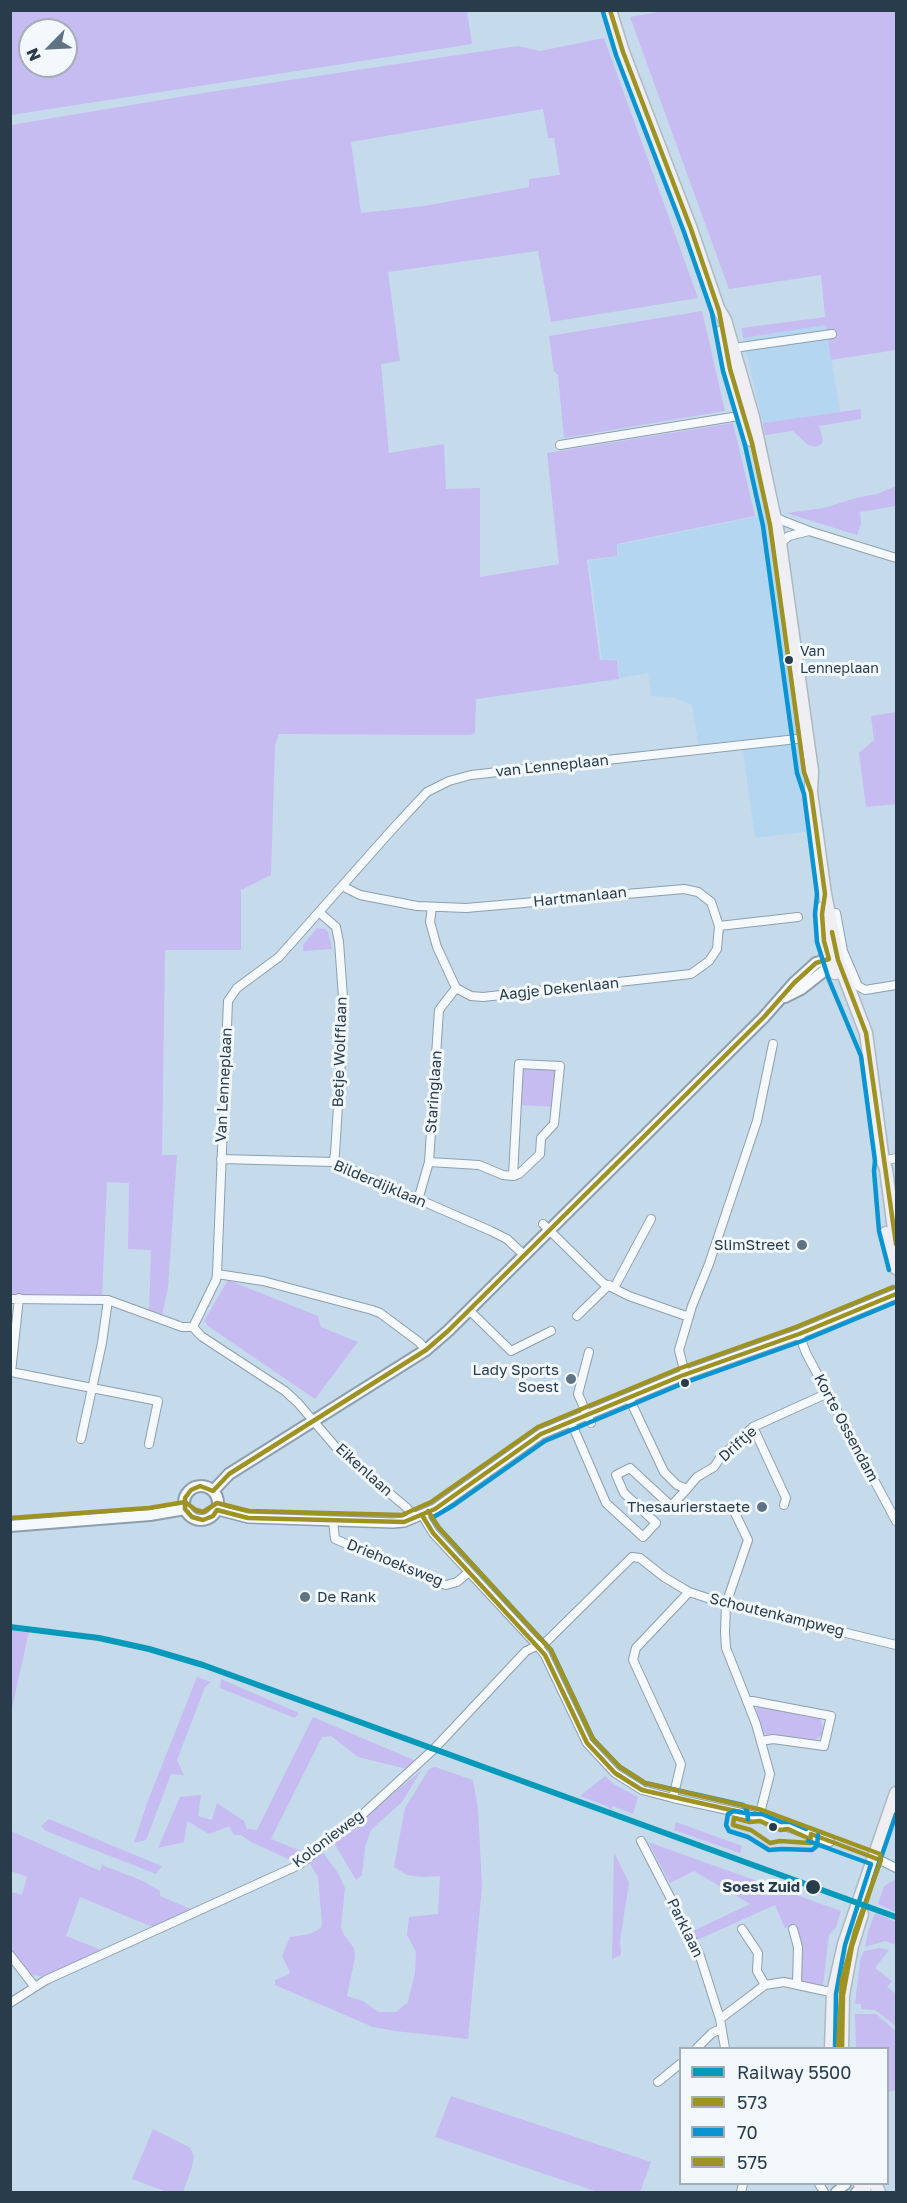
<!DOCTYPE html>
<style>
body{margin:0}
#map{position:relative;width:907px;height:2203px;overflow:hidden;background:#c5daeb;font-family:"Golos Text",sans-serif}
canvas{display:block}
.frame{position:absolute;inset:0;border:12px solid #283c4c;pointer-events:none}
.legend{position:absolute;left:679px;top:2047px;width:210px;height:138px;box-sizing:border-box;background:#f3f8fc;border:2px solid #a2adb6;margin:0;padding:8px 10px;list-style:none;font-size:18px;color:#283c4c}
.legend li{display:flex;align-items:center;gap:12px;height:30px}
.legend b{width:30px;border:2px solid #a2adb6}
.north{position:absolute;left:18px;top:18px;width:60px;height:60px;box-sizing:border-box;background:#f3f8fc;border:2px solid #a2adb6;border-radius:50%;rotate:246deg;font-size:16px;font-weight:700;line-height:24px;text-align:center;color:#283c4c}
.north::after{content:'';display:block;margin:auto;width:21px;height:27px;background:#5f7384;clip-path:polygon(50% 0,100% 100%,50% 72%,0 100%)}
</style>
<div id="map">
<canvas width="907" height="2203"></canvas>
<div class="frame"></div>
<ul class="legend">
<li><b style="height:8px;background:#0699ba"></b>Railway 5500</li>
<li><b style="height:8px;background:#9d9222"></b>573</li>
<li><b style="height:8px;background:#0a95d2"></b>70</li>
<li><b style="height:8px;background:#9d9222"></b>575</li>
</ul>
<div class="north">N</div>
</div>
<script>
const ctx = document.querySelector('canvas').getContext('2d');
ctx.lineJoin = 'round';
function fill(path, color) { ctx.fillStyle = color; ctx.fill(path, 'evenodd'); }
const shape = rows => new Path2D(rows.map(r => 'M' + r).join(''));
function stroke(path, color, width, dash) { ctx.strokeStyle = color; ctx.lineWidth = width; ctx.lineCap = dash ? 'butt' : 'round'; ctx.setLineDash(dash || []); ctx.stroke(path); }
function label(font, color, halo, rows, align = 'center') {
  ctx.font = font + ' "Golos Text",sans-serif'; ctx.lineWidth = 6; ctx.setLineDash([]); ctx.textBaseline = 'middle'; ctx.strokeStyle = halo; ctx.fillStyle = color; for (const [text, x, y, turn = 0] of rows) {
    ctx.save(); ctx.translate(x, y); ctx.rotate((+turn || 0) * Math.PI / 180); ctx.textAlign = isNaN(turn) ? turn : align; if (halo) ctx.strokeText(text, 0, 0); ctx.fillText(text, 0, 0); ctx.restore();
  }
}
const built = shape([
 [826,325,840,412,763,423,743,338],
 [765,515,811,831,755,838,742,744,699,748,692,705,673,697,651,696,648,673,620,678,618,659,602,660,589,561,618,556,617,545]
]);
const green = shape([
 [670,10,896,11,896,350,831,360,826,325,743,338,742,328,825,317,821,275,729,289,630,17],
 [10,11,467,11,472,44,11,115],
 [30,30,66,30,66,66,30,66],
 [604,38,698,298,551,322,538,251,388,272,400,361,381,364,389,453,444,444,446,489,480,488,480,577,559,564,547,453,733,423,755,516,617,544,617,556,587,560,600,660,617,660,619,679,476,699,475,733,470,735,279,734,275,745,271,875,241,890,241,950,165,950,162,1155,177,1155,168,1288,162,1315,149,1313,151,1250,128,1249,129,1183,107,1182,102,1298,11,1298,11,125,210,92,518,46,540,51],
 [543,109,548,138,554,138,560,175,529,179,529,187,424,206,361,213,351,142],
 [702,311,725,411,564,438,558,375,554,371,549,336],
 [861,409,861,419,819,426,823,439,822,444,816,447,808,445,793,431,765,435,763,423],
 [896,486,896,506,860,512,861,524,857,535,786,513,824,508,856,498,877,494],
 [896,712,896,804,866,807,859,753,874,740,871,716],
 [317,928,325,929,328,932,332,949,303,951,303,945],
 [521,1067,557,1068,556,1107,519,1105],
 [228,1280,318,1316,321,1327,358,1342,315,1399,208,1326,204,1321],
 [11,1629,29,1631,11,1713,10,1629],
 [197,1677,211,1682,205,1687,177,1760,184,1775,171,1774,146,1840,134,1843,147,1803],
 [221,1679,299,1713,295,1718,220,1688],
 [762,1705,820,1718,823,1728,822,1735,814,1741,807,1741,762,1733,755,1716,757,1706],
 [313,1717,416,1761,407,1769,358,1757,331,1736,322,1737,271,1839,306,1853,295,1862,251,1842,241,1835,234,1835,229,1826,209,1834,187,1821,184,1842,158,1848,180,1797,201,1795,198,1816,212,1820,217,1803,244,1821,247,1829,257,1830],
 [435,1767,473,1780,478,1809,482,1886,468,2039,395,2031,373,2027,275,1985,275,1980,288,1975,290,1972,282,1956,290,1937,310,1934,321,1928,322,1923,318,1877,308,1861,321,1850,338,1873,345,1888,341,1927,344,1935,354,1948,355,1957,347,1996,363,2001,378,2012,396,2012,408,2002,415,1973,416,1952,407,1935,409,1917,438,1914,440,1876,424,1877,407,1875,394,1867,405,1808,429,1769],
 [421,1771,402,1802,371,1830,365,1847,362,1875,356,1880,333,1841],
 [605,1776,615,1785,638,1797,633,1814,613,1806,611,1810,607,1806,580,1796],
 [49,1819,113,1846,162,1866,156,1874,46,1831,41,1826],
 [676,1822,742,1846,740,1853,674,1830],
 [11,1831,100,1871,102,1865,143,1881,160,1891,160,1896,193,1910,155,1928,80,1897,66,1936,104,1951,47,1977,32,1975,11,1951,11,1894,12,1892,22,1895,27,1877,11,1871],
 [648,1842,841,1911,836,1927,829,1935,823,1985,820,1986,802,1982,802,1946,796,1925,785,1928,775,1905,697,1940,693,1931,750,1904,694,1871,670,1883],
 [614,1852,629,1883,620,1941,621,1955,612,1959],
 [896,1879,896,1912,878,1904,884,1886],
 [875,1913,896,1922,896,1945,885,1941,865,1947,868,1932],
 [880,1948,889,1950,875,1968,892,1981,887,1987,896,1994,896,2026,875,2010,861,2009,861,2004,855,2004,860,1960,864,1951],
 [855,2014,876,2014,896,2031,896,2090,888,2092,888,2048,856,2048],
 [451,2096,651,2162,640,2192,598,2192,435,2137],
 [153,2129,189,2147,192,2151,194,2158,191,2170,183,2192,167,2192,132,2179]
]);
const minor = shape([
 [734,348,832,334],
 [560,445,745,415],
 [776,518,809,531,896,558],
 [780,543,789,536,809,531],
 [342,886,360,895,417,906,466,908,684,889,698,892,711,902,719,926,717,949,709,961,691,974,483,997,471,996,456,988,437,947,430,922,432,907],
 [320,913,336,927,339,942,344,1011,335,1154,333,1162],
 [836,913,843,951,858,986,865,990,896,985],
 [719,926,798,917],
 [221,1159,333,1162,491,1231,507,1239,525,1256],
 [883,1161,896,1158],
 [429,1162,479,1165,503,1175,513,1176,519,1064,560,1066,554,1124,541,1138,540,1154,519,1174,513,1176],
 [418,1200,429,1162,439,1010,456,988],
 [543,1224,603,1283,629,1296,689,1317],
 [217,1274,263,1281,372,1310,380,1313,419,1342,426,1350],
 [614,1288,651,1219],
 [19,1298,11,1372,158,1401,149,1444],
 [10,1299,108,1300,182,1327,193,1327,201,1336,285,1391,298,1403,340,1452,406,1507,415,1518],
 [469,1310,511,1351,551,1331],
 [577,1316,609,1285],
 [193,1327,216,1280,217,1274,228,1001,237,988,279,957,389,833,427,792,449,781,471,775,806,738],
 [799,1334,806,1353,896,1521],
 [589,1352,578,1394,591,1423],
 [685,1374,679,1350,692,1306,709,1264,757,1121,773,1044],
 [571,1422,606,1503,643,1537,656,1523,624,1493,616,1475,630,1468,671,1506,687,1489,677,1485,664,1472,629,1398],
 [753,1427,786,1498,784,1505],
 [81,1439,102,1343,108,1300],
 [687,1489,697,1477,714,1467,720,1458,753,1427,828,1393],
 [732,1507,748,1540,726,1604,725,1632,726,1648,756,1724,770,1774,759,1817],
 [422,1515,433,1533,537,1645,545,1655,587,1743,615,1773,642,1790,673,1798,759,1817,830,1842],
 [333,1521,335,1539,433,1581,446,1585,457,1582,469,1572],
 [747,1701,752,1701,831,1716,824,1746,773,1739,761,1741],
 [673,1798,681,1764,633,1660,636,1648,689,1592],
 [641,1841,699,1953,720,2019,725,2048],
 [880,1860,896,1868],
 [742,1929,758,1953,757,1971,765,1985],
 [793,1929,798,1947,797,1984],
 [10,1955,35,1987],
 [10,2003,46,1980,299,1865,363,1814,434,1749,526,1651,547,1641,632,1557,640,1558,664,1577,689,1592,726,1604,896,1645],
 [720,2019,765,1985,784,1982,835,1993],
 [697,2048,712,2033,721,2029],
 [658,2082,680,2064],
 [819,2184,824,2192],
 [741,2192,743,2184]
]);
const tertiary = shape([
 [217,1510,248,1518,393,1523,404,1522,435,1509,541,1434,681,1376,799,1334,896,1294],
 [836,2192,846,2184],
 [856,2192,863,2189,868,2184]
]);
const secondary = shape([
 [785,997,801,989,838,960],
 '184 1503a17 17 0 1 1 34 0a17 17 0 1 1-34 0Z',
 [213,1491,229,1474,426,1350,448,1331,764,1017,794,983,816,963,829,959,837,960],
 [10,1526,150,1515,185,1509]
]);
const primary = shape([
 [610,10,623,52,691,229,718,308,725,320,753,417,780,543,812,771,811,792,825,894,838,960,866,1033,883,1161,886,1169,896,1244],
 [722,332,737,397,751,440],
 [823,908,824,941,835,973],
 [886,1233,896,1268],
 [831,2048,833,1993,844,1944,896,1793],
 [842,2048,843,1995,852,1946,862,1914],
 [860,2184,865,2192],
 [875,2184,879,2192]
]);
const bus1 = shape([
 [610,10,623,52,691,229,719,311,730,369,752,443,770,525,804,772,811,792,825,894,822,914,824,941,829,959,816,963,794,983,764,1017,448,1331,426,1350,229,1474,213,1491,200,1486,191,1490,185,1498,185,1509,192,1517,203,1520,213,1516,217,1510,248,1518,404,1522,435,1509,541,1434,681,1376,799,1334,896,1294],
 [832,932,838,960,866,1033,896,1244],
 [422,1515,433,1533,545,1655,587,1743,615,1773,642,1790,740,1812],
 [811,1834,880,1860,852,1946,843,1995,842,2048],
 [810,1839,788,1829,780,1830,760,1821,750,1822,734,1818,733,1825,751,1830,770,1843,780,1841,810,1843,811,1834]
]);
const bus2 = shape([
 [603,12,616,55,684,232,712,313,723,371,745,445,763,526,797,773,804,794,817,894,815,914,817,942,829,980,861,1056,875,1161,874,1171,879,1231,889,1270],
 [748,1819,747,1810,743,1805,645,1783,620,1767,593,1739,551,1650,439,1528,432,1518,454,1505,545,1441,684,1383,802,1341,896,1302],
 [806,1829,790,1822,781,1822,762,1814,751,1814,734,1811,728,1814,726,1825,729,1831,748,1837,769,1850,782,1849,812,1850,817,1846,818,1835],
 [808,1841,871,1864,845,1945,836,1994,835,2048],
 [873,1881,896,1814]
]);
const bus3 = shape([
 [428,1511,439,1528,551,1650,593,1739,620,1767,645,1783,762,1810,880,1854,881,1860,855,1931,842,1980,838,2048],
 [10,1518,149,1508,185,1502,196,1510,203,1512,217,1503,249,1511,402,1515,431,1502,538,1427,678,1369,796,1327,893,1287]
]);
const rail1 = shape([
 [10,1627,99,1638,149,1649,203,1665,896,1917]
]);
const markers = [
 [789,660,5,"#283c4c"],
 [802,1245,6,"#5f7384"],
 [571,1379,6,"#5f7384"],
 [685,1383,5,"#283c4c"],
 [762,1507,6,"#5f7384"],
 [305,1597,6,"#5f7384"],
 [773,1827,5,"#283c4c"],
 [813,1887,8,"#283c4c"]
];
const busNames = [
 ["Van",800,652],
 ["Lenneplaan",800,669]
];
const streetNames = [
 ["van Lenneplaan",552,766,-6],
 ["Hartmanlaan",580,897,-6],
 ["Aagje Dekenlaan",559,989,-6],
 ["Betje Wolfflaan",340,1052,-88],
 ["Van Lenneplaan",224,1085,-87],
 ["Staringlaan",434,1092,-86],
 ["Bilderdijklaan",380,1184,23],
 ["Korte Ossendam",846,1428,62],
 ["Driftje",738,1444,-42],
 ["Eikenlaan",364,1470,42],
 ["Driehoeksweg",395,1563,22],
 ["Schoutenkampweg",777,1615,14],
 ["Kolonieweg",328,1839,-37],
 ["Parklaan",685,1928,64]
];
const poiNames = [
 ["SlimStreet",790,1245],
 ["Lady Sports",559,1370],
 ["Soest",559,1387],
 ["Thesaurierstaete",750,1507],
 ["De Rank",317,1597,"left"]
];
const stopNames = [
 ["Soest Zuid",800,1887]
];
fill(built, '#b4d6f1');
fill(green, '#c6bcf1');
stroke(minor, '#8d9fad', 10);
stroke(tertiary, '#8d9fad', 12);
stroke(secondary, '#8d9fad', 14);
stroke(primary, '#acb9c3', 15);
stroke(minor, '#f6f9fc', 8);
stroke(tertiary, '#f6f9fc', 9);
stroke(secondary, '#f6f9fc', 10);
stroke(primary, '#efeef2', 12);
stroke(bus1, '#9d9222', 4.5);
stroke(bus2, '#0a95d2', 4.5);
stroke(bus3, '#9d9222', 4.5);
stroke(rail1, '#0699ba', 6);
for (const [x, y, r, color] of markers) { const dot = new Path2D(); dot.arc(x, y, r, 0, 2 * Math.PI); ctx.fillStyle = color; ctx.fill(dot); stroke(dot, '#f3f8fc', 2); }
label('14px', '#283c4c', '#f3f8fc', busNames, 'left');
label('15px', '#283c4c', '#f3f8fc', streetNames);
label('15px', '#283c4c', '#f3f8fc', poiNames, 'right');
label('bold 15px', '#283c4c', '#f3f8fc', stopNames, 'right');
</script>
